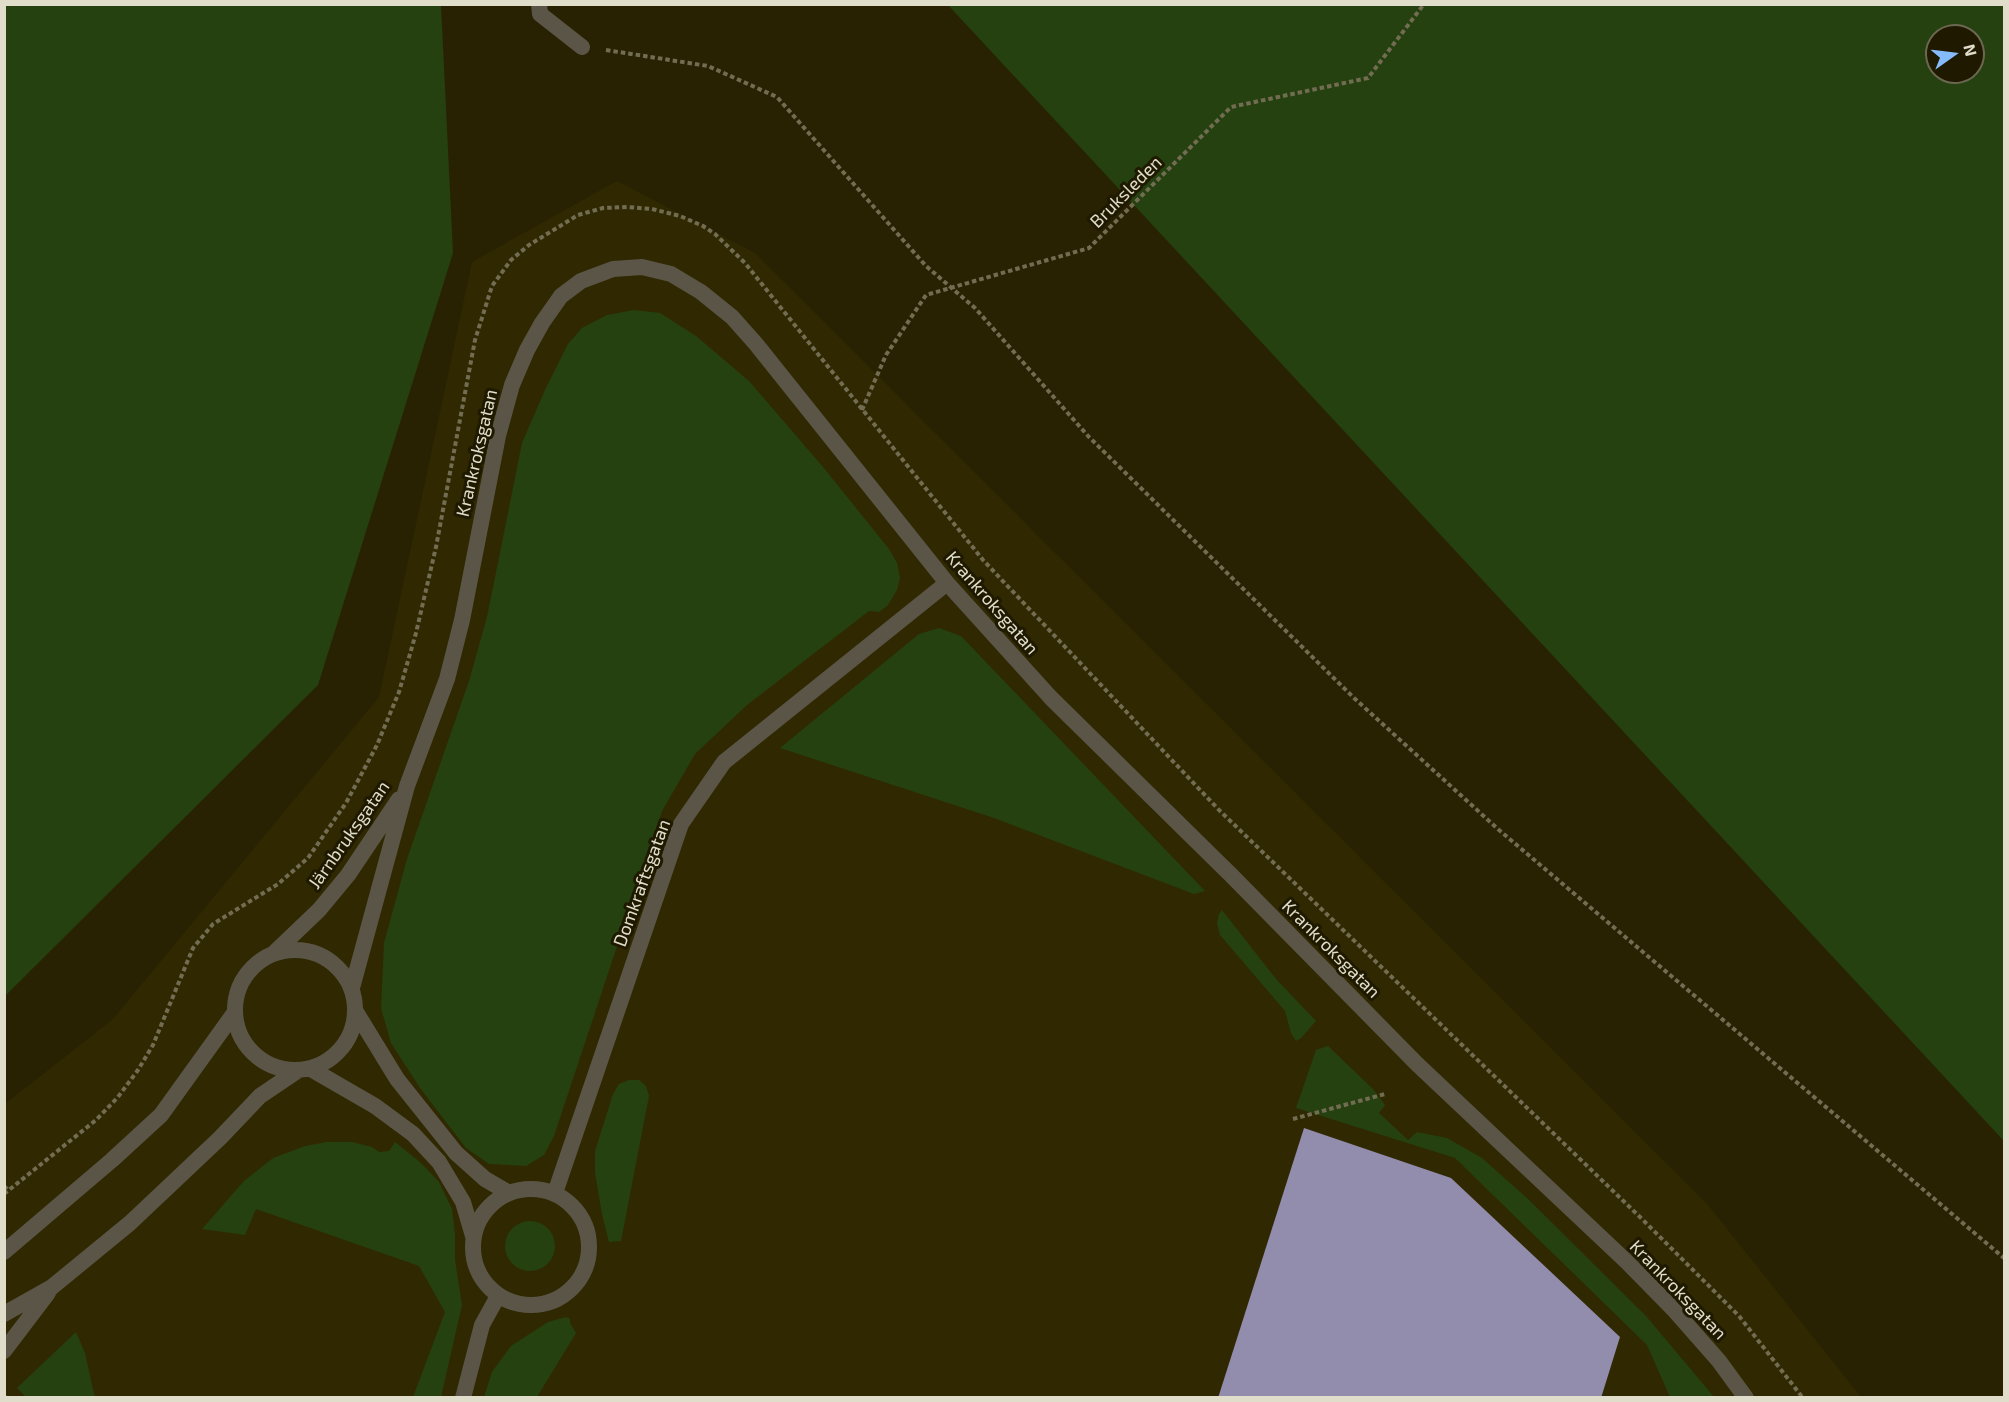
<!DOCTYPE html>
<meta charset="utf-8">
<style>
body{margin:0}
#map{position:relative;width:2009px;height:1402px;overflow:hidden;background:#292202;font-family:"Exo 2",sans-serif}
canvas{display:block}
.frame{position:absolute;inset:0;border:6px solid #e0ddca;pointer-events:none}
.north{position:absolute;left:1925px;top:24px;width:60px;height:60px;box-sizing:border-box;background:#1f1900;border:2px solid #6c6751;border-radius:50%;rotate:76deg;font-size:16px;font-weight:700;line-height:24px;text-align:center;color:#e0ddca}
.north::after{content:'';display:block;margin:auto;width:21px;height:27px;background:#85bbfb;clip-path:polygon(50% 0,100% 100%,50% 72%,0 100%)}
</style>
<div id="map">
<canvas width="2009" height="1402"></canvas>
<div class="frame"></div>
<div class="north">N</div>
</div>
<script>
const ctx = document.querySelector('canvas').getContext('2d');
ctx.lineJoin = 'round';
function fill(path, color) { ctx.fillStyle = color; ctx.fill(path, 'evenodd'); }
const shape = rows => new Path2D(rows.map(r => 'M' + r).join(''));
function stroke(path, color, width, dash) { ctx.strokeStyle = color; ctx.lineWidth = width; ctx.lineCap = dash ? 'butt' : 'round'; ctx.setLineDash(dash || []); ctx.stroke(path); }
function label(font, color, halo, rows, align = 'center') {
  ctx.font = font + ' "Exo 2",sans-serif'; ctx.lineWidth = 6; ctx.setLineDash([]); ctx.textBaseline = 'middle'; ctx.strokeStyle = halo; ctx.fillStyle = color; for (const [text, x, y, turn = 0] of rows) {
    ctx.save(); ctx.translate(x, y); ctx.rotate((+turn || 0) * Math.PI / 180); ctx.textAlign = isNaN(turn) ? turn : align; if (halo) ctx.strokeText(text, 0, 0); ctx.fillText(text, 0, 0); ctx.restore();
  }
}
const built = shape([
 [617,181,755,253,1708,1205,1861,1397,5,1398,5,1104,113,1019,379,697,472,262]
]);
const green = shape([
 [5,4,441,5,453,253,318,685,5,996],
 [948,5,2004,5,2004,1141],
 [1937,36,1973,36,1973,72,1937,72],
 [634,310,660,313,696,336,749,381,823,467,889,549,897,563,900,578,897,590,888,605,879,612,869,611,747,705,695,754,662,811,554,1136,544,1155,526,1166,489,1164,466,1148,420,1088,391,1043,381,1008,384,943,407,859,469,681,487,617,522,443,545,390,568,344,582,328,607,315],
 [939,628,961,636,1205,891,1194,894,994,818,780,748,919,634],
 [1222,910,1276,979,1316,1021,1301,1038,1296,1041,1291,1033,1285,1011,1220,935,1217,923,1219,914],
 [1328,1046,1373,1089,1385,1105,1379,1113,1408,1140,1417,1132,1447,1138,1482,1158,1528,1199,1646,1316,1714,1397,1670,1397,1647,1345,1455,1158,1296,1108,1316,1050],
 [629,1080,639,1080,646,1086,649,1096,621,1241,609,1242,602,1214,595,1173,595,1151,613,1094,619,1084],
 [327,1142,352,1142,372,1147,379,1152,389,1151,395,1142,420,1162,439,1182,452,1209,455,1234,455,1260,462,1305,441,1397,413,1397,445,1312,419,1266,256,1209,245,1235,202,1229,244,1181,273,1158,305,1146],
 '505 1246a25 25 0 1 1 50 0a25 25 0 1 1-50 0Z',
 [566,1317,570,1319,570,1323,576,1333,537,1397,484,1397,492,1372,511,1346,548,1322],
 [76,1332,85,1353,94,1394,96,1397,26,1397,17,1388]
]);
const building = shape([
 [1304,1128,1451,1178,1620,1337,1601,1398,1218,1398]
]);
const path = shape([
 [606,50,708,66,777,97,926,266,975,308,1089,437,1354,698,1499,830,2004,1258],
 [862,410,886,355,926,295,1089,248,1231,107,1368,78,1424,4],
 [1293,1119,1385,1094],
 [4,1186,9,1191],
 [4,1194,96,1120,118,1097,138,1070,153,1045,193,948,213,924,278,884,308,858,346,803,377,745,399,692,416,633,436,547,475,340,492,286,511,260,529,245,578,215,603,208,627,207,652,209,680,216,703,226,715,234,745,263,983,560,1219,810,1642,1219,1739,1316,1803,1398],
 [4,1396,6,1398]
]);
const service = shape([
 [539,4,540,14,582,47]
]);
const minor = shape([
 '235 1010a60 60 0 1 1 120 0a60 60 0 1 1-120 0Z',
 [275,952,319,910,348,875,399,799],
 [352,988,407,786,447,679,462,620,498,436,512,385,527,350,542,323,561,296,581,281,613,269,642,267,671,274,701,292,732,317,756,344,947,583,1051,698,1232,876,1417,1064,1627,1262,1675,1311,1719,1361,1746,1398],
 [356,1012,397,1079,456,1153,485,1179,509,1193],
 [311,1069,375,1106,413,1134,439,1162,463,1202,473,1236],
 '473 1247a58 58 0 1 1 116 0a58 58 0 1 1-116 0Z',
 [555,1193,681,824,724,762,947,583],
 [4,1252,112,1160,161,1115,235,1012],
 [4,1314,52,1287,130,1223,220,1138,260,1096,297,1071],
 [4,1351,48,1293],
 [463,1398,482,1325,498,1296]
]);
const streetNames = [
 ["Bruksleden",1126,192,-45],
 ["Krankroksgatan",477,453,-77],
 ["Krankroksgatan",992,603,49],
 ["Järnbruksgatan",349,835,-55],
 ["Domkraftsgatan",642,883,-70],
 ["Krankroksgatan",1331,949,45],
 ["Krankroksgatan",1678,1290,46]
];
fill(built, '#302800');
fill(green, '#254110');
fill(building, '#928cad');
stroke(path, '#726d52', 4, [4.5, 3]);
stroke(service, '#5b5548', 16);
stroke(minor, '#5b5548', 16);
label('18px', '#e0ddca', '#1f1900', streetNames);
</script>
